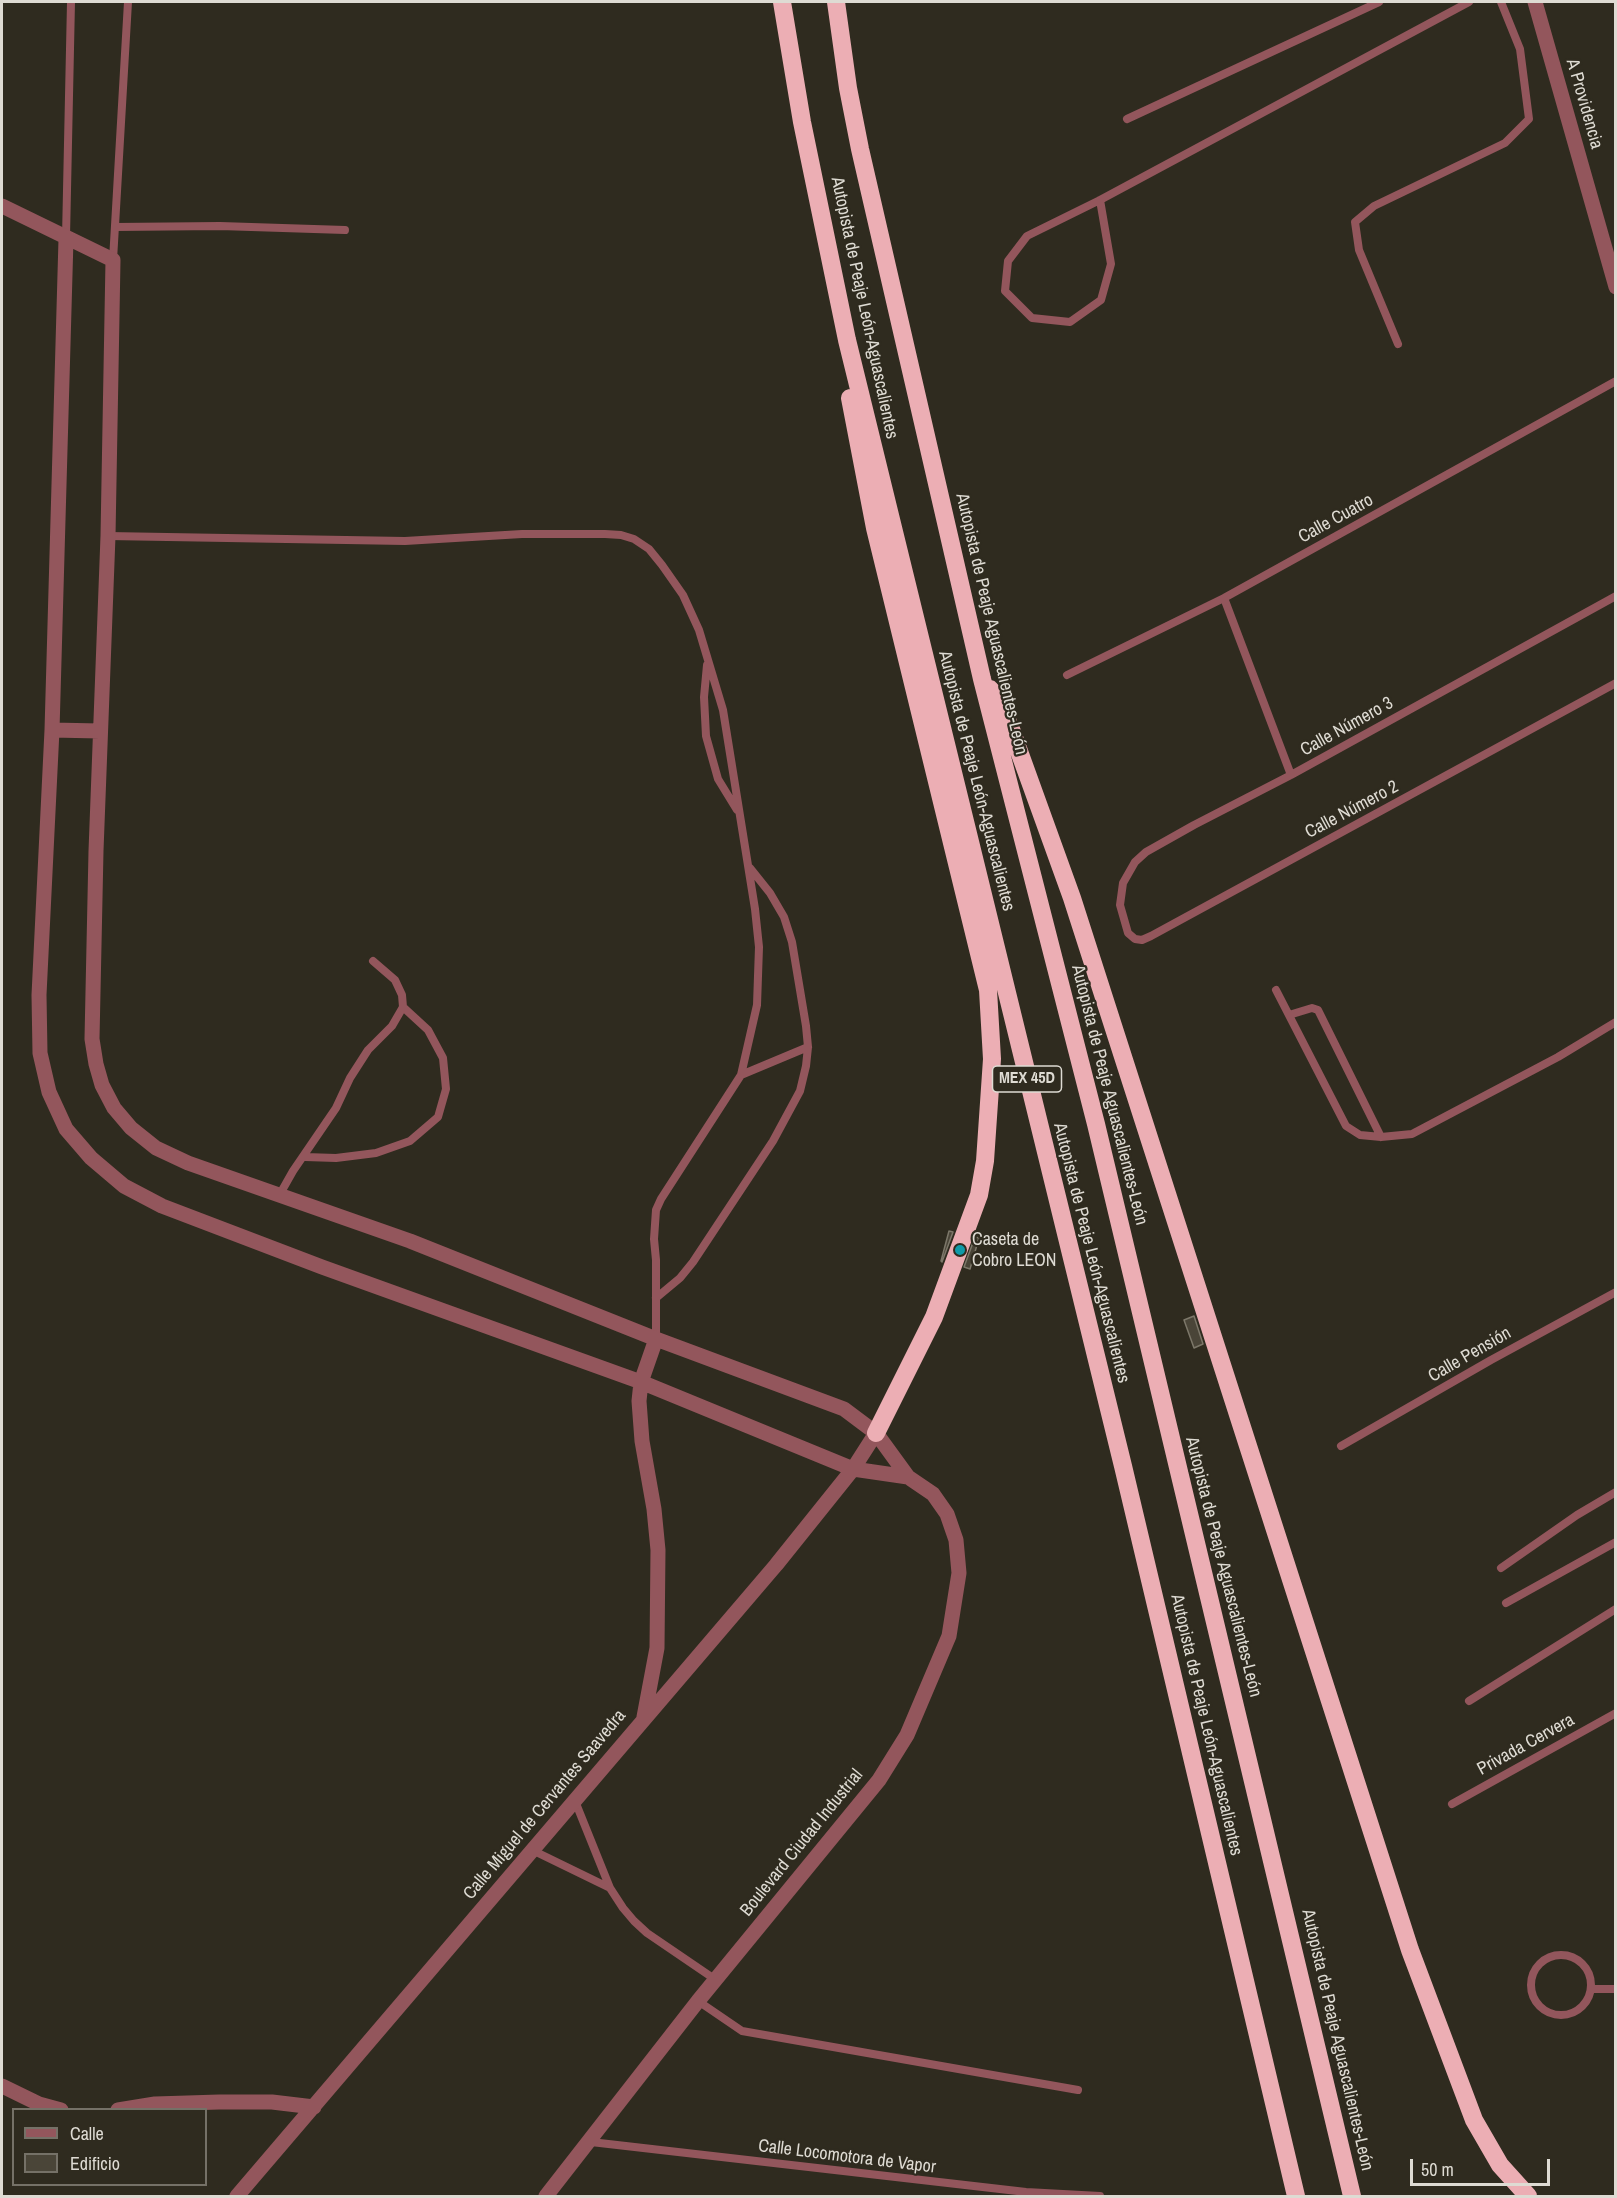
<!DOCTYPE html>
<meta charset="utf-8">
<style>
body{margin:0}
#map{position:relative;width:1617px;height:2198px;overflow:hidden;background:#2f2b1f;font-family:"Archivo Narrow",sans-serif}
canvas{display:block}
.frame{position:absolute;inset:0;border:3px solid #dedbd3;pointer-events:none}
.legend{position:absolute;left:12px;top:2108px;width:195px;height:78px;box-sizing:border-box;background:#2f2b1f;border:2px solid #757167;margin:0;padding:8px 10px;list-style:none;font-size:18px;color:#dedbd3}
.legend li{display:flex;align-items:center;gap:12px;height:30px}
.legend b{width:30px;border:2px solid #757167}
.scale{position:absolute;left:1410px;top:2159px;width:140px;height:27px;box-sizing:border-box;border:3px solid #dedbd3;border-top:0;padding-left:8px;font-size:18px;line-height:21px;white-space:nowrap;color:#dedbd3;-webkit-text-stroke:4px #2f2b1f;paint-order:stroke}
</style>
<div id="map">
<canvas width="1617" height="2198"></canvas>
<div class="frame"></div>
<ul class="legend">
<li><b style="height:8px;background:#93565c"></b>Calle</li>
<li><b style="height:16px;background:#4a4538"></b>Edificio</li>
</ul>
<div class="scale">50 m</div>
</div>
<script>
const ctx = document.querySelector('canvas').getContext('2d');
ctx.lineJoin = 'round';
function fill(path, color) { ctx.fillStyle = color; ctx.fill(path, 'evenodd'); }
const shape = rows => new Path2D(rows.map(r => 'M' + r).join(''));
function stroke(path, color, width, dash) { ctx.strokeStyle = color; ctx.lineWidth = width; ctx.lineCap = dash ? 'butt' : 'round'; ctx.setLineDash(dash || []); ctx.stroke(path); }
function label(font, color, halo, rows, align = 'center') {
  ctx.font = font + ' "Archivo Narrow",sans-serif'; ctx.lineWidth = 4.5; ctx.setLineDash([]); ctx.textBaseline = 'middle'; ctx.strokeStyle = halo; ctx.fillStyle = color; for (const [text, x, y, turn = 0] of rows) {
    ctx.save(); ctx.translate(x, y); ctx.rotate((+turn || 0) * Math.PI / 180); ctx.textAlign = isNaN(turn) ? turn : align; if (halo) ctx.strokeText(text, 0, 0); ctx.fillText(text, 0, 0); ctx.restore();
  }
}
const building = shape([
 [949,1231,953,1232,942,1262,941,1261,949,1231],
 [975,1237,979,1238,970,1269,964,1267,975,1237],
 [1194,1316,1203,1344,1194,1348,1184,1320,1194,1316]
]);
const lane = shape([
 [1127,119,1379,2],
 [1100,200,1469,2],
 [1100,200,1111,264,1101,300,1070,322,1032,318,1005,291,1008,261,1027,236,1100,200],
 [115,227,220,226,345,230],
 [66,237,71,2],
 [113,260,128,2],
 [1398,344,1359,250,1355,222,1374,206,1505,143,1529,119,1520,49,1501,2],
 [108,536,405,541,522,534,605,534,621,535,634,539,649,549,662,565,683,595,699,630,723,710,755,909,759,947,757,1005,741,1075,661,1199,656,1210,654,1239,656,1260,656,1339],
 [1616,596,1291,775,1194,825,1146,852,1135,862,1123,883,1120,905,1128,933,1135,939,1142,940,1151,936,1616,683],
 [1224,598,1291,775],
 [707,665,704,697,706,736,718,779,737,810],
 [1067,675,1224,598,1616,381],
 [1276,990,1346,1126,1360,1135,1381,1137,1412,1134,1558,1057,1616,1022],
 [1289,1015,1312,1008,1318,1010,1381,1137],
 [741,1075,808,1047],
 [305,1157,336,1158,376,1153,410,1141,438,1117,446,1089,443,1058,428,1030,403,1007],
 [280,1194,293,1171,336,1108,350,1078,368,1050,392,1026,403,1007,402,995,395,980,373,961],
 [656,1298,680,1278,693,1262,773,1141,800,1091,806,1066,808,1047,806,1026,792,942,784,917,770,893,750,868],
 [1341,1446,1491,1360,1616,1292],
 [1501,1568,1577,1515,1616,1492],
 [1506,1603,1616,1542],
 [1469,1701,1616,1609],
 [575,1801,610,1888,623,1908,634,1921,647,1933,716,1980],
 [1452,1804,1616,1713],
 [534,1851,610,1888],
 '1531 1985a30 30 0 1 1 60 0a30 30 0 1 1-60 0Z',
 [1591,1989,1616,1989],
 [698,2001,742,2031,1078,2090],
 [591,2142,1026,2192,1100,2196]
]);
const street = shape([
 [1535,2,1616,287],
 [2,206,113,260,108,536,96,851,92,1039,96,1064,102,1085,114,1108,131,1128,156,1148,188,1163,410,1241,656,1339,844,1409,876,1433,908,1477,933,1494,947,1514,956,1540,959,1573,949,1636,907,1735,879,1780,698,2001,546,2196],
 [66,239,52,730,39,995,40,1053,49,1092,66,1129,91,1158,124,1186,162,1206,322,1267,641,1382,853,1469,908,1477],
 [52,730,100,731],
 [644,1717,657,1648,658,1550,654,1509,642,1441,639,1401,641,1382,656,1339],
 [2,2086,39,2104,61,2110],
 [118,2110,155,2104,219,2102,272,2102,314,2107],
 [237,2196,776,1565,853,1469,876,1433]
]);
const highway = shape([
 [782,2,802,122,847,340,1123,1466,1296,2196],
 [836,2,848,88,860,149,982,679,1096,1124,1352,2196],
 [850,398,875,528,988,990,992,1059,985,1161,979,1195,934,1317,876,1433],
 [990,689,998,699,1011,729,1072,898,1410,1950,1474,2120,1500,2165,1528,2196]
]);
const markers = [
 [960,1250,6,"#0f9aa8"]
];
const shields = [
 [1027,1079,69]
];
const shieldNames = [
 ["MEX 45D",1027,1079]
];
const streetNames = [
 ["A Providencia",1584,104,74],
 ["Autopista de Peaje León-Aguascalientes",864,308,78],
 ["Calle Cuatro",1336,519,-29],
 ["Autopista de Peaje Aguascalientes-León",991,624,77],
 ["Calle Número 3",1347,727,-29],
 ["Autopista de Peaje León-Aguascalientes",976,781,76],
 ["Calle Número 2",1352,810,-28],
 ["Autopista de Peaje Aguascalientes-León",1109,1095,76],
 ["Autopista de Peaje León-Aguascalientes",1091,1253,76],
 ["Calle Pensión",1470,1355,-30],
 ["Autopista de Peaje Aguascalientes-León",1223,1567,76],
 ["Autopista de Peaje León-Aguascalientes",1206,1725,77],
 ["Privada Cervera",1526,1745,-29],
 ["Calle Miguel de Cervantes Saavedra",545,1805,-50],
 ["Boulevard Ciudad Industrial",802,1843,-51],
 ["Autopista de Peaje Aguascalientes-León",1337,2040,77],
 ["Calle Locomotora de Vapor",847,2157,7]
];
const poiNames = [
 ["Caseta de",972,1240],
 ["Cobro LEON",972,1261]
];
fill(building, '#4a4538');
stroke(building, '#7c7769', 1.5);
stroke(lane, '#93565c', 8);
stroke(street, '#93565c', 15);
stroke(highway, '#ecaeb4', 18);
for (const [x, y, r, color] of markers) { const dot = new Path2D(); dot.arc(x, y, r, 0, 2 * Math.PI); ctx.fillStyle = color; ctx.fill(dot); stroke(dot, '#2f2b1f', 2); }
for (const [x, y, w] of shields) { const box = new Path2D(); box.roundRect(x - w / 2, y - 13, w, 26, 4.5); ctx.fillStyle = '#2f2b1f'; ctx.fill(box); stroke(box, '#dedbd3', 1.5); }
label('bold 16px', '#dedbd3', null, shieldNames);
label('18px', '#dedbd3', '#2f2b1f', streetNames);
label('18px', '#dedbd3', '#2f2b1f', poiNames, 'left');
</script>
